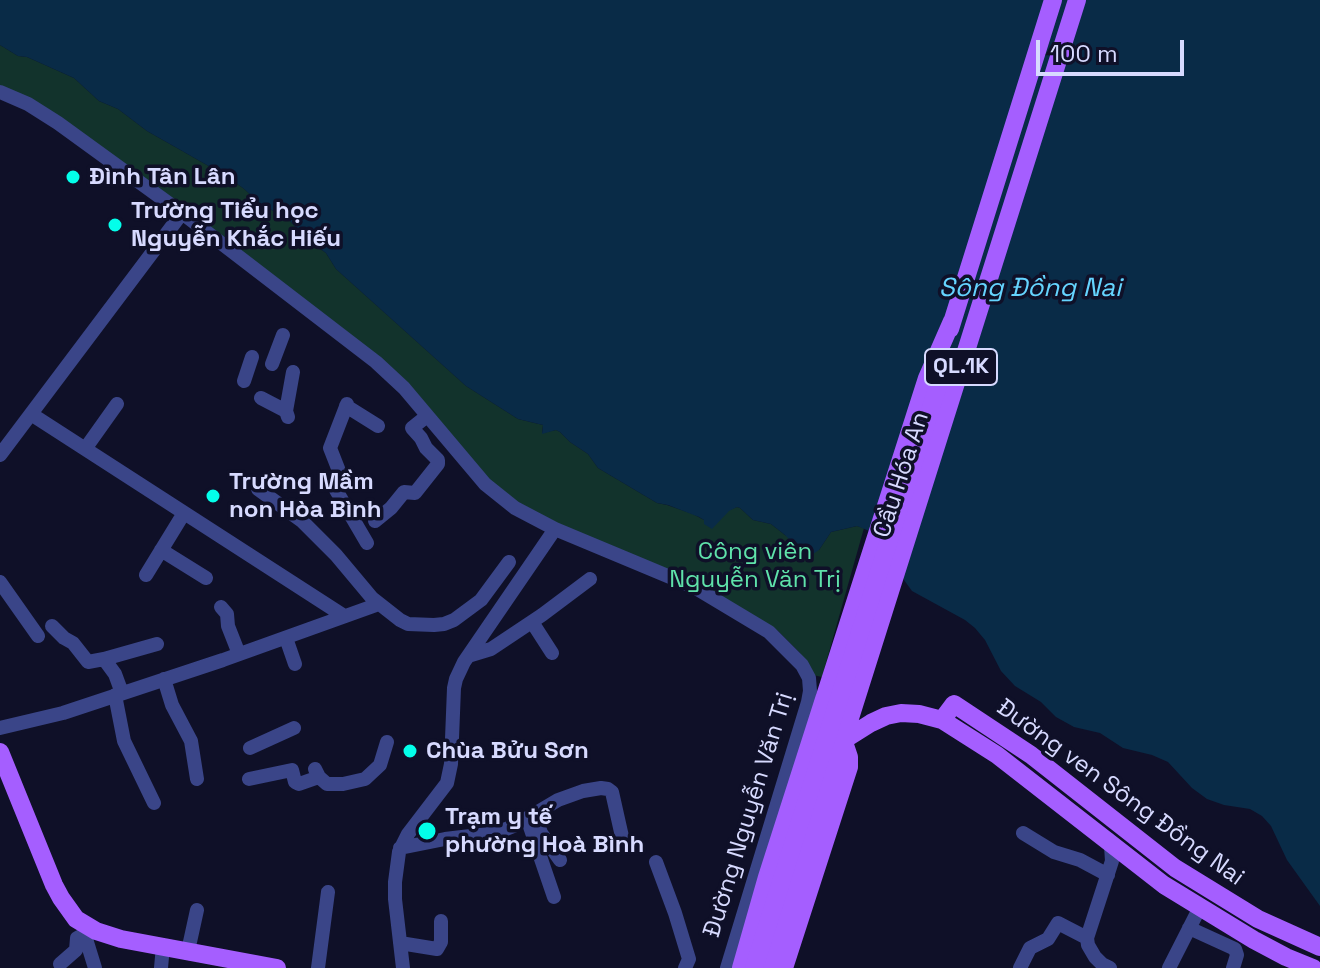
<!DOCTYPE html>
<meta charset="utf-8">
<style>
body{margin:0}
#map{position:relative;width:1320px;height:968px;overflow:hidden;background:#0f1028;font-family:"Space Grotesk",sans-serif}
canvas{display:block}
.scale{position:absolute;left:1036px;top:40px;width:148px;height:36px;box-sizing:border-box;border:4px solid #d7daff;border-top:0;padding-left:10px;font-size:24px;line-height:28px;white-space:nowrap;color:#d7daff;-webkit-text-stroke:6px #0f1028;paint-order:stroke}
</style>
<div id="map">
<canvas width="1320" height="968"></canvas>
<div class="scale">100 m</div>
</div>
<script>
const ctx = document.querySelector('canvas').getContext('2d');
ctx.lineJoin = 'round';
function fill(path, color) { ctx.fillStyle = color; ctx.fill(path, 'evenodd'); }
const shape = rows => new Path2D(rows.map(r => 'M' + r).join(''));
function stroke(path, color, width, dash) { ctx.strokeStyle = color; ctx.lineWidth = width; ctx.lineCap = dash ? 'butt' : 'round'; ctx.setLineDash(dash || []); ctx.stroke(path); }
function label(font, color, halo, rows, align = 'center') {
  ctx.font = font + ' "Space Grotesk",sans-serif'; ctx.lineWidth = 7; ctx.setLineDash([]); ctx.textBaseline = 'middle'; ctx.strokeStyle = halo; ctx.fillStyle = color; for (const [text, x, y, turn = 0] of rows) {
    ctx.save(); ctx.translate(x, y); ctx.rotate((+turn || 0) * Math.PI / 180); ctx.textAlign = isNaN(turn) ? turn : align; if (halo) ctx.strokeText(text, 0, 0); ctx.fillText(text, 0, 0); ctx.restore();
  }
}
const green = shape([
 [0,45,18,56,27,57,74,78,99,101,118,109,147,131,221,173,243,188,262,205,287,218,308,240,326,253,336,269,466,386,518,419,543,425,542,433,556,430,560,432,570,442,588,454,598,468,657,503,667,505,693,514,704,520,737,507,740,508,753,520,771,524,785,535,819,550,831,532,857,526,864,528,822,677,813,675,800,653,778,631,730,602,557,524,519,503,488,479,409,385,0,85]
]);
const water = shape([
 [0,0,1320,0,1320,906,1287,860,1271,826,1262,816,1250,809,1224,805,1207,799,1192,788,1168,762,1152,755,1123,748,1100,733,1074,727,1056,717,1041,702,1015,686,1001,671,985,640,975,628,965,620,912,591,904,580,897,563,872,532,857,526,831,532,819,550,813,554,805,555,785,535,771,524,753,520,740,508,737,507,729,511,712,529,704,524,704,520,699,517,668,505,657,503,598,468,588,454,570,442,560,432,556,430,542,434,543,425,518,419,466,386,336,269,326,253,308,240,287,218,262,205,243,188,221,173,147,131,118,109,99,101,74,78,27,57,18,56,0,45]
]);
const minor = shape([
 [0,92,28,104,58,123,182,213,376,362,404,388,485,484,515,508,555,529,694,587,769,632,802,665,809,678,810,691,808,702,727,968],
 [272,364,283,335],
 [244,381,252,357],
 [261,398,286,411],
 [347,404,330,448,341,476,336,490,367,543],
 [346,406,378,426],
 [31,414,344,616],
 [288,417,286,411,293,372],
 [85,449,117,404],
 [0,455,182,213],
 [258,489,302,521,336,555,372,598,400,620,408,624,434,625,444,624,454,620,481,600,509,562],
 [375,521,391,508,404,492,415,493,438,464,438,460,426,448,421,438,412,428,427,416],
 [161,550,206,578],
 [146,575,184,513],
 [0,582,38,636],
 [221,607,227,614,228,626,239,654],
 [532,622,552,653],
 [52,626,64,638,73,643,88,662,104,659,115,674,122,693],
 [286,638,295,664],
 [468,656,491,649,542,615,590,579],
 [104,659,157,644],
 [164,679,172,705,191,741,197,779],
 [115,695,124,741,154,803],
 [0,728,63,713,223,660,379,604],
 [250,748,294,728],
 [315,769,319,777,327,784,343,784,365,779,380,765,387,742],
 [249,779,292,770,295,782,299,784,319,777],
 [527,818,554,897],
 [537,821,541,833,560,860],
 [1023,833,1054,852,1080,860,1108,875],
 [1108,839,1111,846,1112,861,1087,938,1088,945,1095,957,1102,964,1110,968],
 [400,848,445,839,496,833,516,825,558,800,583,791,601,788,608,789,612,792,623,841],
 [656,862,675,913,689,959,685,968],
 [85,925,87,942,95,968],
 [1189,928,1235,949,1237,955,1233,968],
 [400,943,437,949,441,942,441,921],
 [188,951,197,910],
 [60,964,76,950,77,938,86,933],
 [161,968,163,946],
 [318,968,328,892],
 [403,968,395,899,395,882,399,852,408,834,447,783,451,764,454,688,456,679,464,662,555,529],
 [1020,968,1030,948,1048,939,1058,923,1087,938],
 [1169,968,1197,913,1197,906,1191,903]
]);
const major = shape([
 [950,329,1053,0],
 [942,720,954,704,1031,755,1175,868,1258,919,1320,947],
 [844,740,871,723,886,716,901,713,919,714,942,720,997,755,1164,885,1254,940,1286,957,1313,968],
 [0,752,54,885,61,898,76,919,96,931,121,939,277,968],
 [741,968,767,877,927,378,952,321],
 [771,968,1077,0],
 [784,968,849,767,849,757,844,742]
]);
const majorBridge = shape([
 [754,968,940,379]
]);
const markers = [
 [73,177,8,"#03ffea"],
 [115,225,8,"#03ffea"],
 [213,496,8,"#03ffea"],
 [410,751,8,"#03ffea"],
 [427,831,10,"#03ffea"]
];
const shields = [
 [961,367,72]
];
const shieldNames = [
 ["QL.1K",961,367]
];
const poiNames = [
 ["Đình Tân Lân",89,177],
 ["Trường Tiểu học",131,211],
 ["Nguyễn Khắc Hiếu",131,239],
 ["Trường Mầm",229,482],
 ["non Hòa Bình",229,510],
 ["Chùa Bửu Sơn",426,751],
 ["Trạm y tế",445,817],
 ["phường Hoà Bình",445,845]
];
const streetNames = [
 ["Cầu Hóa An",902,475,-72],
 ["Đường ven Sông Đồng Nai",1120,793,36],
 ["Đường Nguyễn Văn Trị",749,815,-73]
];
const parkNames = [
 ["Công viên",755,552],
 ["Nguyễn Văn Trị",755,580]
];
const waterNames = [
 ["Sông Đồng Nai",1030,289]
];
fill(green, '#12332c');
fill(water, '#092b47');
stroke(minor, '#3a4588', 14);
stroke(major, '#a55eff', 18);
stroke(majorBridge, '#a55eff', 18);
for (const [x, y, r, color] of markers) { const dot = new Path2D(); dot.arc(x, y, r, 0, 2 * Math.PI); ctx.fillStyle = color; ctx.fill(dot); stroke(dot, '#0f1028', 3); }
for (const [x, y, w] of shields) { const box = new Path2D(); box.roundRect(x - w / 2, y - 18, w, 36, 6); ctx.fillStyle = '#0f1028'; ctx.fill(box); stroke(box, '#d7daff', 2); }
label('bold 22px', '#d7daff', null, shieldNames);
label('bold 24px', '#d7daff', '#0f1028', poiNames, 'left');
label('24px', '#d7daff', '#0f1028', streetNames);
label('24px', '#5fe2aa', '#0f1028', parkNames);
label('italic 26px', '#65d4ff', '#0f1028', waterNames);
</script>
